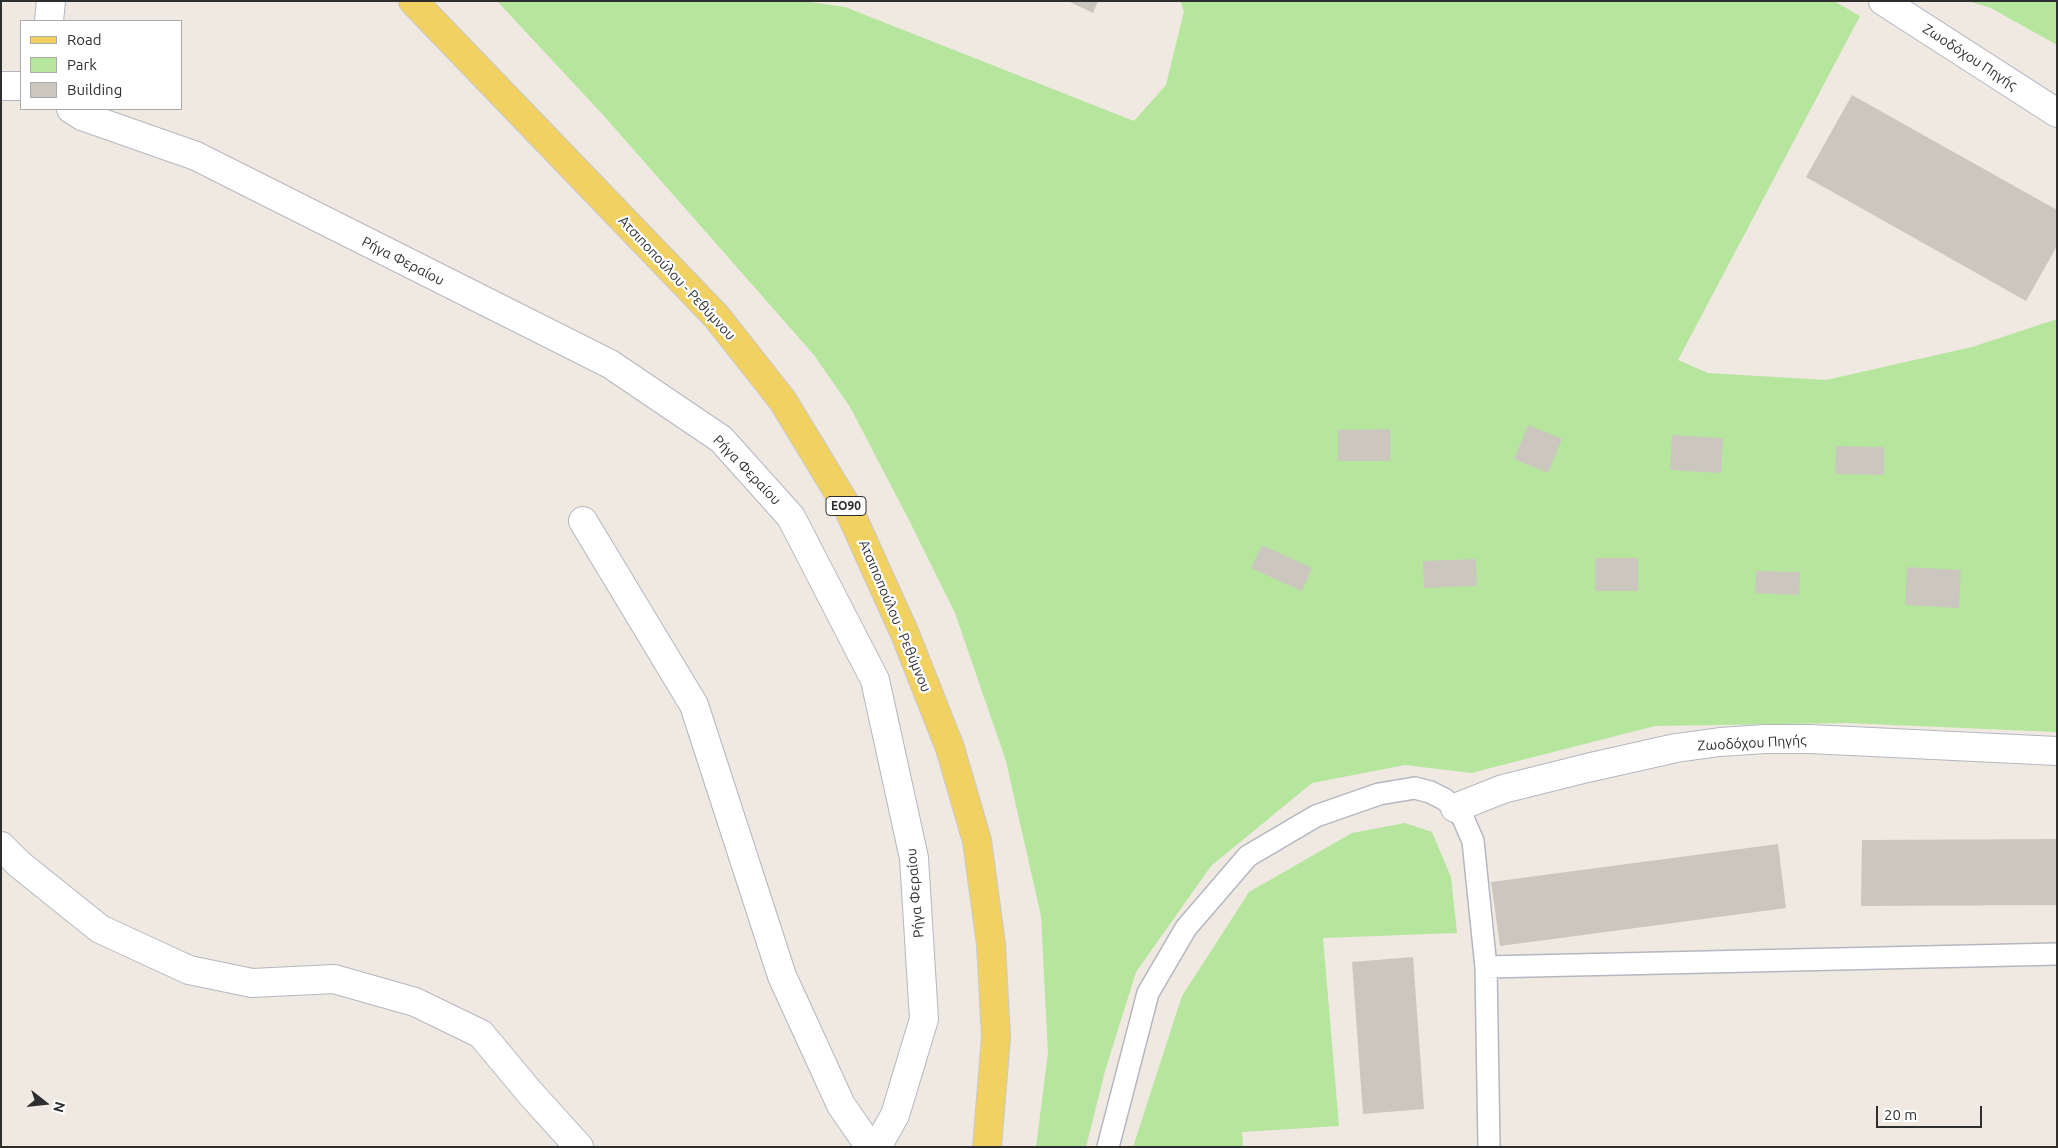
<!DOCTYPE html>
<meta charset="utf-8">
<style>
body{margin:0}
#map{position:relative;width:2058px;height:1148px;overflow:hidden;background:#efe9e1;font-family:Ubuntu,sans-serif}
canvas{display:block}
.frame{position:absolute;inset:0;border:2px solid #2e2e2e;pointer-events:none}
.legend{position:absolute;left:20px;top:20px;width:162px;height:90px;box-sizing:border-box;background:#fff;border:1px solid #ababab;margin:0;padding:6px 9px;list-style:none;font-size:15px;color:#2e2e2e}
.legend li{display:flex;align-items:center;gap:10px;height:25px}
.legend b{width:25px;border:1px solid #ababab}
.north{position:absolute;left:20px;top:1078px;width:50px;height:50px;-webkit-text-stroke:4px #fff;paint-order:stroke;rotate:106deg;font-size:14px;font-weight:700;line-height:20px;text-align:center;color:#2e2e2e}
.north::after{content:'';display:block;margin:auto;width:18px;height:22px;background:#2e2e2e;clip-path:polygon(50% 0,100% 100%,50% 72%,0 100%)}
.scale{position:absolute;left:1876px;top:1106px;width:106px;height:22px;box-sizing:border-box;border:2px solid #2e2e2e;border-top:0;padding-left:6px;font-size:15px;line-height:18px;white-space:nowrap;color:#2e2e2e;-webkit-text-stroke:4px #fff;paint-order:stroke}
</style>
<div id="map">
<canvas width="2058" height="1148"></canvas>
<div class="frame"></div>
<ul class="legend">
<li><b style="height:6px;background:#f2d163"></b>Road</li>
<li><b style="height:14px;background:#b6e59e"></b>Park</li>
<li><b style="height:14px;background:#cbc7bf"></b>Building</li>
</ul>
<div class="north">N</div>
<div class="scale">20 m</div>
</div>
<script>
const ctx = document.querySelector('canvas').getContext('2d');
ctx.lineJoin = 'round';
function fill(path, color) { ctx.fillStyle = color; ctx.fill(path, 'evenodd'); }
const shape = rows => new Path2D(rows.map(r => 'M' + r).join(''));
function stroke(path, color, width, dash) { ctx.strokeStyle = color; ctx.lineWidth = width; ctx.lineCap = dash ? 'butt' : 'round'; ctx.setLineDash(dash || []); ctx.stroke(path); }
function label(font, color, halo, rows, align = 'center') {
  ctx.font = font + ' Ubuntu,sans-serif'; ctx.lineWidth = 4.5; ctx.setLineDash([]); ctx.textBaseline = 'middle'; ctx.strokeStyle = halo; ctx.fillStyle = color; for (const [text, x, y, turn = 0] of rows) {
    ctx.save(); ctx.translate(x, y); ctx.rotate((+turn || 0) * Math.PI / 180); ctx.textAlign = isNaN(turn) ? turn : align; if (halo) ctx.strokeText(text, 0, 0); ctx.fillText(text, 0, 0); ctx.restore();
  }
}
const green = shape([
 [497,1,803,1,845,7,1134,121,1166,85,1184,11,1180,1,1834,1,1860,16,1678,360,1708,373,1826,380,1972,347,2057,319,2057,732,1846,723,1655,726,1471,773,1405,765,1312,783,1211,866,1136,972,1105,1071,1086,1147,1036,1147,1048,1053,1041,916,1006,761,955,613,909,520,850,407,814,355,604,116],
 [1968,1,2057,1,2057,45,1991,8],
 [1405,823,1432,832,1451,877,1457,933,1323,938,1339,1126,1242,1132,1243,1147,1133,1147,1182,996,1249,892,1352,833]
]);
const building = shape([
 [1068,1,1098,1,1093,13],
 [1852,95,2057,210,2057,246,2026,301,1806,177],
 [1528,425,1562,439,1548,473,1514,459],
 [1390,429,1390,461,1338,461,1338,430],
 [1672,435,1723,438,1721,473,1670,470],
 [1836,446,1884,447,1884,475,1835,474],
 [1262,545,1312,568,1302,591,1251,568],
 [1595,558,1638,558,1638,591,1595,591],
 [1476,559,1477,586,1424,588,1423,561],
 [1907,567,1961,570,1959,608,1905,605],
 [1756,571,1800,572,1799,595,1755,593],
 [2057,839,2057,905,1861,906,1862,840],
 [1778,844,1786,908,1500,946,1491,882],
 [1413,957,1424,1109,1363,1114,1352,962]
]);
const lane = shape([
 [1486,967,2057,954],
 [1108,1147,1148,993,1186,928,1248,856,1316,816,1379,794,1415,788,1430,792,1444,799,1455,808,1463,818,1473,841,1486,967,1489,1147]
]);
const street = shape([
 [1883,1,2057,113],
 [49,21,51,1],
 [1,86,21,86],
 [71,109,82,116,196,156,610,364,721,439,791,517,875,680,914,858,924,1019,895,1115,877,1147],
 [583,521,694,705,782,976,841,1105,870,1147],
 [1455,808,1503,789,1587,768,1676,748,1720,742,1765,739,1810,739,2057,751],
 [1,846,19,864,100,929,189,970,252,983,334,979,415,1002,481,1034,531,1094,579,1147]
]);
const primary = shape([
 [413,1,716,316,783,401,849,510,905,634,950,748,977,841,991,944,996,1037,987,1147]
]);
const shields = [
 [846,506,40]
];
const shieldNames = [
 ["ΕΟ90",846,506]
];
const streetNames = [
 ["Ζωοδόχου Πηγής",1970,57,33],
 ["Ρήγα Φεραίου",403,261,27],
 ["Ατσιποπούλου - Ρεθύμνου",677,278,47],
 ["Ρήγα Φεραίου",747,470,46],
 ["Ατσιποπούλου - Ρεθύμνου",895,616,67],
 ["Ζωοδόχου Πηγής",1752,743,-3],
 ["Ρήγα Φεραίου",915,893,-95]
];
fill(green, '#b6e59e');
fill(building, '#cbc7bf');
stroke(lane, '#b4b7c1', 24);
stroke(street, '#b4b7c1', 30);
stroke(primary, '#c9c9c9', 30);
stroke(lane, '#fff', 21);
stroke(street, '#fff', 28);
stroke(primary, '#f2d163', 28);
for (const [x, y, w] of shields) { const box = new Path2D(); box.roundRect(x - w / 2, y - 9.5, w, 19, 4); ctx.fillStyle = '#fff'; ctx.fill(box); stroke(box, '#2e2e2e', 1); }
label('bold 12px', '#2e2e2e', null, shieldNames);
label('14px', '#2e2e2e', '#fff', streetNames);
</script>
